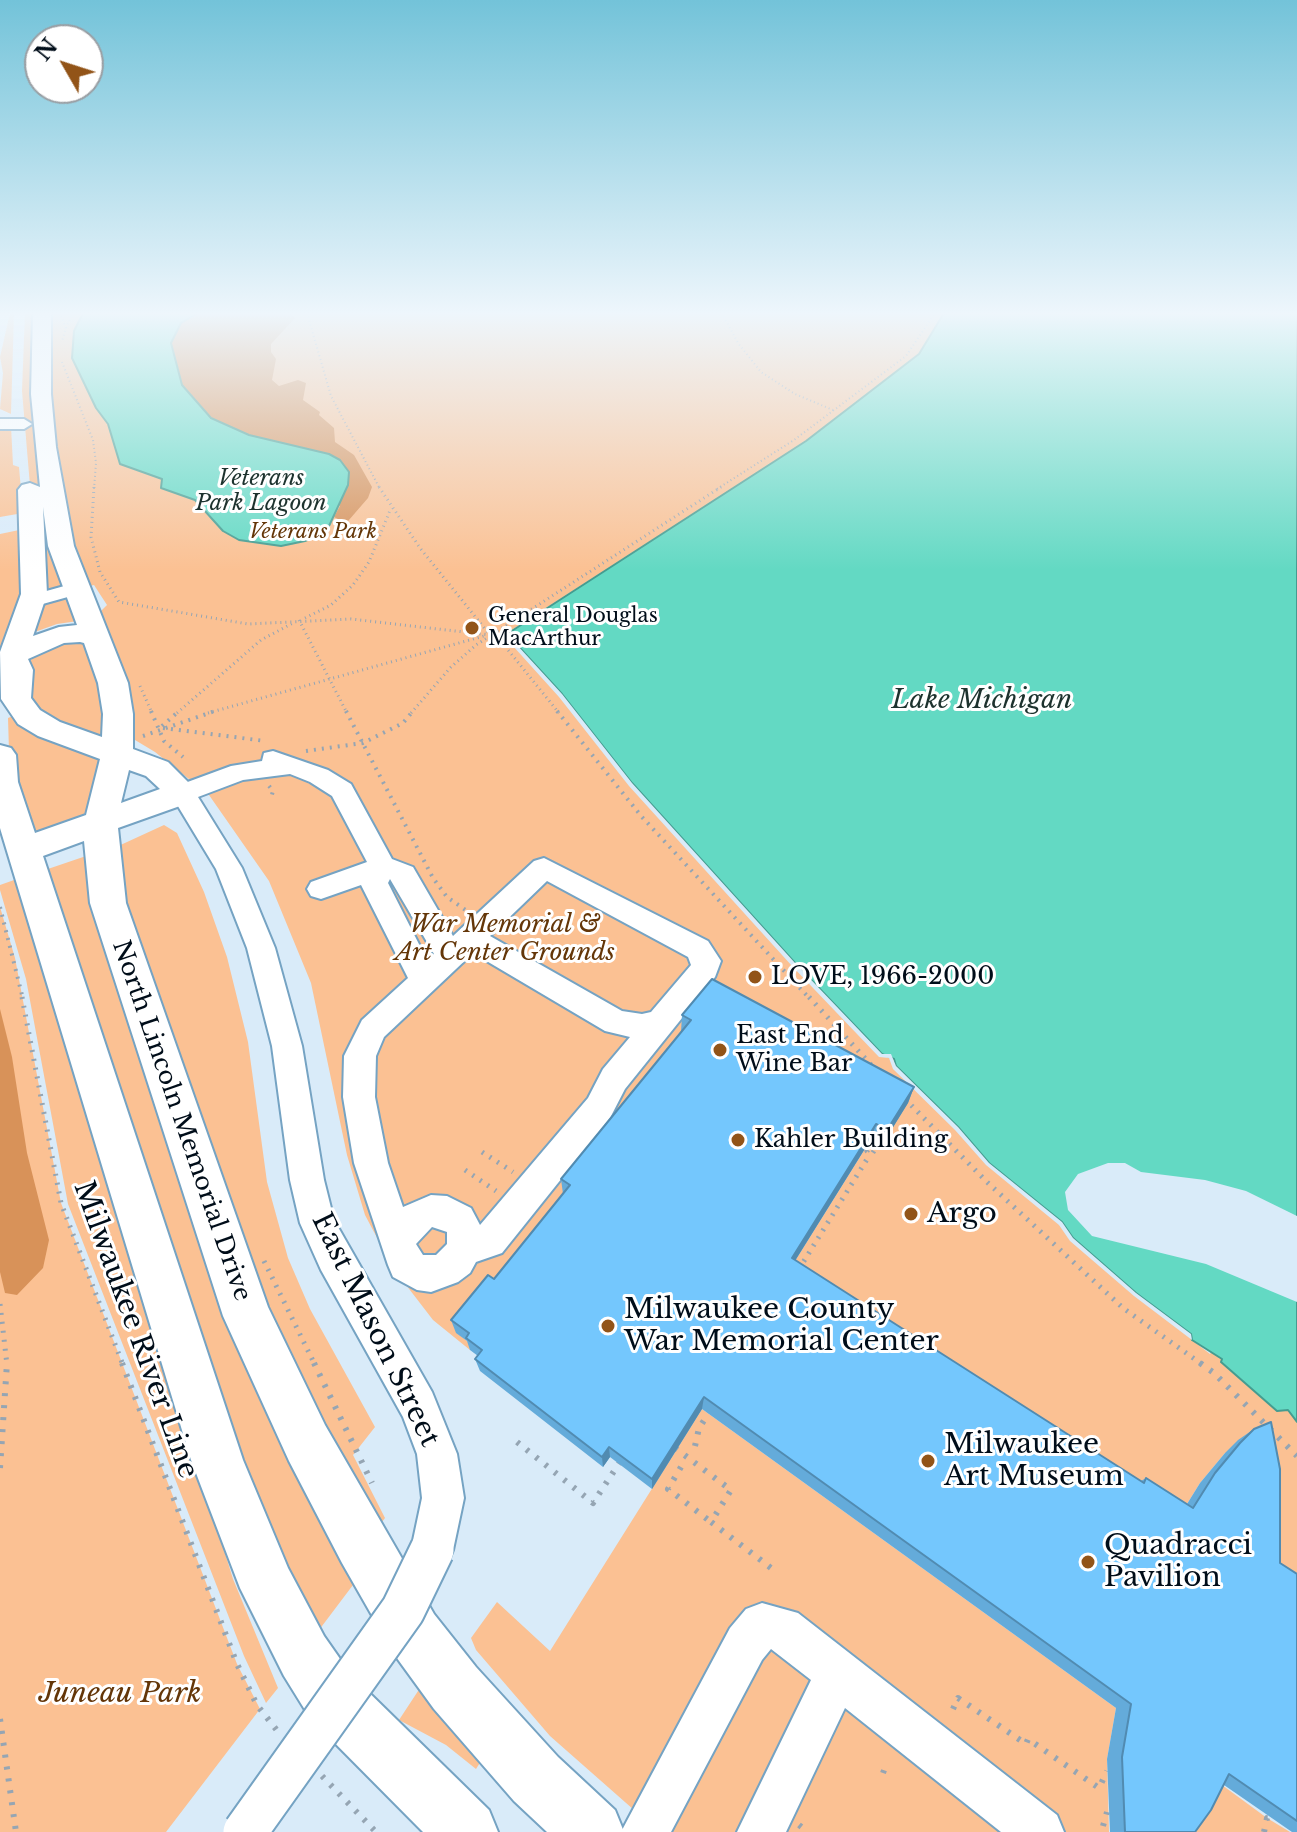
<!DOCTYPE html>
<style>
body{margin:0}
#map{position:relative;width:1297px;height:1832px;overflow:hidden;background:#d9ebf9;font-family:"Libre Baskerville",serif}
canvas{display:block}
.north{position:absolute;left:24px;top:24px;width:80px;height:80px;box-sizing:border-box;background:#fff;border:2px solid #999ea3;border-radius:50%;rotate:309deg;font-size:22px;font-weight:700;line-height:32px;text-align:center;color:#000d19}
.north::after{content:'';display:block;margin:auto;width:28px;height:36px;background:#925418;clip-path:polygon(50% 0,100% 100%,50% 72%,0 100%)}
</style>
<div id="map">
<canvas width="1297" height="1832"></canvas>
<div class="north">N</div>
</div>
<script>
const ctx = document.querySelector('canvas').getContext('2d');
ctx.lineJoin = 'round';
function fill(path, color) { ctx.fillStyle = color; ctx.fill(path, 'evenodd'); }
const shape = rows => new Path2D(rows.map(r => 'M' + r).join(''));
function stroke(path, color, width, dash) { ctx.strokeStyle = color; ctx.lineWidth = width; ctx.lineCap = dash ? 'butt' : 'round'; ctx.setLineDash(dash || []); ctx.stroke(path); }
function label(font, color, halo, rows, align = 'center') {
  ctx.font = font + ' "Libre Baskerville",serif'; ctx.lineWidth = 6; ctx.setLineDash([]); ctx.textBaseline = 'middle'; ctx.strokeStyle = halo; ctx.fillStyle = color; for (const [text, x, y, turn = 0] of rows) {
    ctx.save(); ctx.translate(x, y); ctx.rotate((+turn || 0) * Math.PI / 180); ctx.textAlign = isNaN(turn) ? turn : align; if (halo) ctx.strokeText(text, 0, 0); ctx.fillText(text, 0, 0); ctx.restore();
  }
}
const green = shape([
 [10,313,14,313,11,414,0,409,3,373,0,357],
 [25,313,944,313,919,354,806,441,507,633,632,783,795,963,1191,1334,1192,1340,1210,1354,1212,1351,1249,1385,1288,1410,1297,1422,1297,1593,1263,1571,1225,1453,1200,1483,1182,1512,788,1272,871,1139,883,1145,690,1036,456,1332,473,1346,470,1350,433,1320,393,1268,365,1215,347,1155,311,983,269,881,209,795,155,752,130,737,99,613,107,605,94,585,32,601,34,533,22,391],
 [0,426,11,426,13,465,19,467,23,513,0,517],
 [24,529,26,547,19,611,0,660,0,534],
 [68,599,78,621,57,624,32,633,40,604],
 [64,639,86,642,98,672,108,723,101,740,63,729,30,709,26,666,39,650],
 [13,716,47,738,103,762,90,814,32,837,9,751,8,718],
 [164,825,177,833,204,892,227,957,248,1042,267,1182,288,1258,310,1309,375,1427,353,1455,385,1518,378,1527,273,1331,127,921,114,848],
 [89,855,356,1581,319,1630,265,1531,42,871],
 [17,879,233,1579,278,1688,266,1703,244,1656,68,1204,26,979,0,890,0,885],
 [0,907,15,958,61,1203,237,1664,260,1709,166,1832,0,1832],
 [702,1409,1116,1708,1107,1759,1109,1832,659,1832,550,1736,476,1650,471,1638,497,1602,550,1651],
 [422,1685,483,1758,476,1769,446,1745,399,1720],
 [1207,1774,1267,1818,1290,1832,1178,1832]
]);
const forest = shape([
 [198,313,290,313,295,318,271,344,271,352,276,359,272,380,279,386,298,380,306,383,303,400,320,412,319,415,334,428,335,442,354,455,372,487,368,498,342,528,342,521,334,517,340,506,249,435,211,418,190,398,182,385,171,343,181,323],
 [0,1009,12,1057,27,1153,49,1240,43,1268,17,1295,5,1293,0,1272]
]);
const water = shape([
 [83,313,198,313,181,323,171,343,182,385,211,418,249,435,329,454,340,460,349,472,348,485,329,526,322,534,305,541,281,546,239,540,223,531,195,500,161,488,162,479,120,464,108,424,96,408,72,358,74,331,83,313],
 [944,313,1297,313,1297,1422,1288,1410,1277,1411,1221,1362,1222,1359,1192,1340,1191,1334,1136,1293,1073,1238,1062,1222,989,1163,958,1127,896,1066,894,1059,882,1054,795,963,632,783,562,694,507,634,806,441,919,354,944,313]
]);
const pier = shape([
 [507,634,562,694,632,783,795,963,882,1054,891,1054,896,1066,958,1127,989,1163,1062,1222,1073,1238,1136,1293,1191,1334,1192,1340,1134,1296,1070,1241,1059,1225,986,1165,955,1130,893,1069,889,1058,879,1057,792,966,629,786,559,697,504,636],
 [1108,1163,1125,1163,1141,1172,1205,1180,1246,1191,1297,1216,1297,1302,1206,1264,1092,1236,1068,1210,1065,1192,1078,1174]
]);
const pathFar4 = shape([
 [307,313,331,396,380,489],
 [722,313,738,343,761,372,795,394,833,410],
 [61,316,66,328,62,341],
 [66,328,73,313],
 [62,362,93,440,96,463,94,489],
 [717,489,794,440,906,356,935,313]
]);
const pathFar3 = shape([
 [94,487,91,537,100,572,119,602,248,624,351,619,490,635,500,640,559,713],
 [379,487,420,548,490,635],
 [305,618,331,605,353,585,369,562,391,508],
 [299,620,347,713],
 [140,686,152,713],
 [177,713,261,640,293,623],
 [208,713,484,636],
 [411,713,451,667,476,645,721,487]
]);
const pathFar2 = shape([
 [151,711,164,741,183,757],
 [346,711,433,878,447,897,467,911],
 [557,711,642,817,810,999],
 [162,726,179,711],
 [163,728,265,741],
 [143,736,215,711],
 [306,751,363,743,403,723,413,711],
 [269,786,273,791,271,798],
 [0,907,23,999]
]);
const pathFar1 = shape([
 [22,997,61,1203,123,1365],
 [809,997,873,1067],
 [905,1099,987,1182,1123,1308,1203,1365],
 [874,1143,867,1151,872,1154,879,1143],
 [482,1152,513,1172],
 [465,1170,496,1191],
 [264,1261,315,1365],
 [799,1269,869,1156],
 [0,1304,7,1365]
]);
const path = shape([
 [122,1363,237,1664,257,1705,279,1733],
 [314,1363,372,1483],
 [1200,1363,1214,1373,1297,1456],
 [517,1442,593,1503,622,1459],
 [695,1446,699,1428,709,1413],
 [675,1448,731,1490,711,1522,771,1568],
 [681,1467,668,1489,711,1522],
 [0,1468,7,1363],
 [953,1709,958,1698,1026,1744,1028,1739,1099,1788,1107,1771],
 [0,1719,16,1832],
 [883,1773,886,1765],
 [322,1776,376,1832],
 [799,1825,808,1832],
 [1103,1826,1107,1812],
 [1264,1832,1267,1818,1274,1818]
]);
const minor = shape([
 [0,419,24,419,32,424,24,429,0,429,0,419],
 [75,583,82,585,85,589,82,593,32,607,22,601,25,597,75,583],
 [273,751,328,770,351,784,392,859,413,867,453,936,534,861,544,858,708,941,721,961,715,977,625,1089,610,1118,502,1253,476,1262,470,1273,458,1282,431,1292,417,1290,393,1277,388,1265,354,1163,343,1097,344,1056,362,1020,408,978,361,885,321,899,311,896,307,889,311,882,367,862,332,796,310,782,290,774,243,780,198,797,242,868,275,948,302,1046,324,1180,334,1220,432,1392,457,1454,464,1498,453,1550,447,1565,432,1571,417,1565,411,1550,422,1498,417,1454,403,1417,321,1270,300,1223,290,1180,272,1046,247,948,216,869,170,793,174,787,231,766,262,761,264,753,273,751],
 [390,879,434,954,427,960,388,883,390,879],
 [547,881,688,957,691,965,651,1012,642,1014,622,1011,490,936,547,881],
 [473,953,605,1031,630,1037,603,1069,588,1098,480,1225,471,1208,447,1196,431,1195,403,1207,388,1163,375,1097,376,1056,384,1037,473,953],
 [432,1227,447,1232,447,1244,436,1255,423,1255,416,1244,432,1227],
 [762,1603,798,1613,1057,1815,1064,1832,1001,1832,845,1708,786,1832,737,1832,811,1680,771,1649,762,1660,671,1832,621,1832,730,1628,746,1609,762,1603]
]);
const major = shape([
 [33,313,51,313,51,394,56,447,74,546,128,683,133,714,133,749,168,762,199,793,194,801,118,828,126,903,268,1307,325,1425,434,1614,476,1667,558,1757,615,1810,624,1832,547,1832,514,1801,434,1709,394,1654,342,1563,289,1461,223,1316,90,903,84,841,43,856,243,1460,288,1568,324,1636,352,1676,489,1810,498,1832,423,1832,310,1718,284,1676,240,1588,191,1460,0,828,0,745,11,748,16,755,18,782,35,833,86,815,100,759,38,736,18,724,1,699,0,652,21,594,18,490,22,485,30,483,40,487,31,394,33,313],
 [43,507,48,546,77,625,59,627,33,636,47,594,43,507],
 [80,642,84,643,98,683,103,714,102,737,60,722,40,710,31,698,33,670,28,659,64,643,80,642],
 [129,770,146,776,160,789,121,803,129,770]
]);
const minorBridge = shape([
 [245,1832,403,1610,432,1550]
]);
const wall = shape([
 [682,1015,914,1087,908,1103,882,1145,871,1139,795,1261,1141,1481,1146,1478,1187,1504,1200,1483,1225,1453,1238,1440,1254,1429,1280,1563,1297,1574,1297,1832,1292,1832,1224,1785,1195,1832,1110,1832,1107,1759,1116,1708,702,1409,652,1489,610,1457,603,1467,480,1371,475,1359,478,1356,470,1350,467,1341,456,1333,451,1320,494,1279,563,1194,561,1179,681,1032]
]);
const shadedWall = shape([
 [914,1087,908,1103,882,1145,887,1130],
 [876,1124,871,1139,788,1272,792,1258],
 [704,1397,702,1409,652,1489,652,1479],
 [609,1447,610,1457,603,1467,602,1457]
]);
const building = shape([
 [712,979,914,1087,887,1130,876,1124,792,1258,1144,1483,1146,1478,1193,1508,1215,1473,1240,1443,1254,1429,1271,1422,1280,1469,1280,1563,1297,1574,1297,1821,1229,1774,1211,1810,1195,1832,1125,1832,1122,1757,1131,1704,704,1397,652,1479,609,1447,602,1457,475,1359,482,1350,466,1338,469,1333,451,1320,488,1275,494,1279,570,1185,561,1179,691,1020,682,1015,712,979]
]);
const markers = [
 [472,628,8,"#925418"],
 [755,977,8,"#925418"],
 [720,1050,8,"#925418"],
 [738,1140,8,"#925418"],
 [911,1214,8,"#925418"],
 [608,1326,8,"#925418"],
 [928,1461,8,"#925418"],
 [1088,1562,8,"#925418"]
];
const farParknames = [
 ["Veterans Park",313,532]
];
const farPoinames = [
 ["General Douglas",488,616],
 ["MacArthur",488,639]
];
const farWaternames = [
 ["Veterans",261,479],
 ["Park Lagoon",261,504]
];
const parkNames = [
 ["War Memorial &",505,925],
 ["Art Center Grounds",505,953]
];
const poiNames = [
 ["LOVE, 1966-2000",771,977],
 ["East End",736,1036],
 ["Wine Bar",736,1064],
 ["Kahler Building",754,1140]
];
const streetNames = [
 ["North Lincoln Memorial Drive",181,1121,71]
];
const waterNames = [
 ["Lake Michigan",982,701]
];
const nearPoinames = [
 ["Argo",927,1214],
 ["Milwaukee County",624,1310],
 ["War Memorial Center",624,1342],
 ["Milwaukee",944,1445],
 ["Art Museum",944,1477],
 ["Quadracci",1104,1546],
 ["Pavilion",1104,1578]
];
const nearStreetnames = [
 ["Milwaukee River Line",135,1330,70],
 ["East Mason Street",375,1330,64]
];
const nearParknames = [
 ["Juneau Park",120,1694]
];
fill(green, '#fbc193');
fill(forest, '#d89259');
fill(water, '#63d9c3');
stroke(water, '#459c90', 2);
fill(pier, '#d9ebf9');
stroke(minor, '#75a3c3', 4);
stroke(major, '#75a3c3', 4);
stroke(pathFar4, '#95a5b3', 2, [1, 3]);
stroke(pathFar3, '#95a5b3', 3, [1, 4]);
stroke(pathFar2, '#95a5b3', 4, [2, 6]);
stroke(pathFar1, '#95a5b3', 5, [2, 7]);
stroke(path, '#95a5b3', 6, [3, 9]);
fill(minor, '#fff');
fill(major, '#fff');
stroke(minorBridge, '#75a3c3', 47, []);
stroke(minorBridge, '#fff', 43);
fill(wall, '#64abda');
fill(shadedWall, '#518bb1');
fill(building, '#74c7fd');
stroke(building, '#518bb1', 2);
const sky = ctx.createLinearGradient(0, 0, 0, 570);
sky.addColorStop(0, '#73c3d9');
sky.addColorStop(0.55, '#eef6fc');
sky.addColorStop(1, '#eef6fc00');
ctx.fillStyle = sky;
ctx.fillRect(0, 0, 1297, 570);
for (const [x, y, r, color] of markers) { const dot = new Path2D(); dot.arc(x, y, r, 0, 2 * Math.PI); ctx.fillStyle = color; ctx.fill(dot); stroke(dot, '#fff', 3); }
label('italic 20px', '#643608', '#fff', farParknames);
label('20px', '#000d19', '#fff', farPoinames, 'left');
label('italic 22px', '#1d322e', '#fff', farWaternames);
label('italic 24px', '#643608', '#fff', parkNames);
label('24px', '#000d19', '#fff', poiNames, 'left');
label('24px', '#000d19', '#fff', streetNames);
label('italic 26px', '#1d322e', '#fff', waterNames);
label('28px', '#000d19', '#fff', nearPoinames, 'left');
label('28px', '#000d19', '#fff', nearStreetnames);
label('italic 28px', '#643608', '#fff', nearParknames);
</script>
